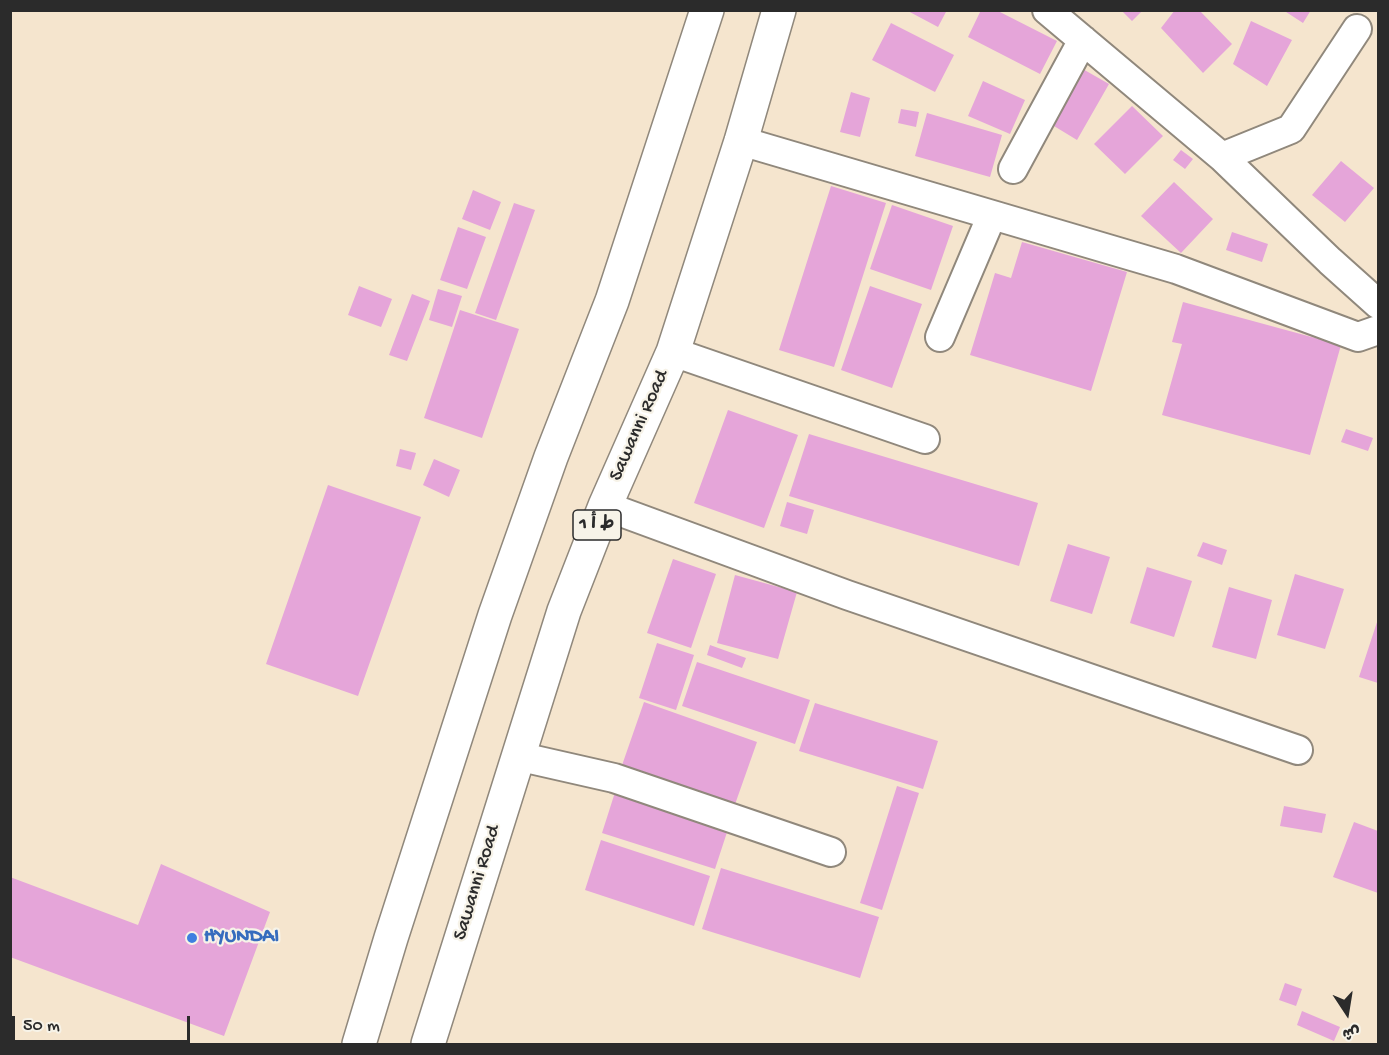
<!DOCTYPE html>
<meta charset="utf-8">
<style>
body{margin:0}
#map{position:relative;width:1389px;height:1055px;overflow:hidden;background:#f5e5ce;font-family:"Gochi Hand","Playpen Sans Arabic",sans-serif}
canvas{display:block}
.frame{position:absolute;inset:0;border:12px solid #2b2b2b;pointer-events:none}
.north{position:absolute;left:1317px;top:983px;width:60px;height:60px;-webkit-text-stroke:4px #f7f3e8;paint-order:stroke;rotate:168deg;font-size:16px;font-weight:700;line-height:24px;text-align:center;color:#2b2b2b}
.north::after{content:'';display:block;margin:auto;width:21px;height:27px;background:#2b2b2b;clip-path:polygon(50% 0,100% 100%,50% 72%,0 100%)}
.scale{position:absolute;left:12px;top:1016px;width:178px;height:27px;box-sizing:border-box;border:3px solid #2b2b2b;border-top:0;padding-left:8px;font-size:18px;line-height:21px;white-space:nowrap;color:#2b2b2b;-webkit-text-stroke:4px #f7f3e8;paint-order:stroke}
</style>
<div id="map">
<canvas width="1389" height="1055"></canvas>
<div class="frame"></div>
<div class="north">ش</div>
<div class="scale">50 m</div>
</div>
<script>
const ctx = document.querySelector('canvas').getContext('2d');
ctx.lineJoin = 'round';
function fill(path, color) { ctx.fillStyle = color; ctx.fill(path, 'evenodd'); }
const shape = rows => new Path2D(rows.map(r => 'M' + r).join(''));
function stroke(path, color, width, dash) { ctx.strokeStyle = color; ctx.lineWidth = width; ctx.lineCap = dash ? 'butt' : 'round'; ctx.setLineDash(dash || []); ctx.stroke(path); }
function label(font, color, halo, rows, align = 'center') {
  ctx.font = font + ' "Gochi Hand","Playpen Sans Arabic",sans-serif'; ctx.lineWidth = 4.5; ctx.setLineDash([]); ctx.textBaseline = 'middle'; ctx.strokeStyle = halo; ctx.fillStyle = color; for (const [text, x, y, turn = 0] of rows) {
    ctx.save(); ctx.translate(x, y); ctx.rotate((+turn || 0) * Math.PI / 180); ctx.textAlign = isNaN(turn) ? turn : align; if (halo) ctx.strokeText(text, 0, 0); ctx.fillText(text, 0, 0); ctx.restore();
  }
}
const building = shape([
 [906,10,947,10,938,27],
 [981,10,996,10,1057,41,1040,74,968,37],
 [1121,10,1143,10,1132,21],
 [1175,10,1199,10,1232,44,1203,73,1161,28],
 [1283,10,1311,10,1303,23],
 [1251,21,1292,40,1267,86,1233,64],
 [891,23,954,55,935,92,872,60],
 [1081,68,1109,84,1077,140,1049,123],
 [983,81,1025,100,1010,134,968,116],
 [851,92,870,98,860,137,840,132],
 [1132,106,1163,136,1125,174,1094,144],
 [901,109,919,112,916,127,898,123],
 [927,113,1002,135,990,177,915,156],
 [1181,150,1193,159,1185,169,1173,160],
 [1341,161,1374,188,1345,222,1312,195],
 [1174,182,1213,219,1181,253,1141,216],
 [831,186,886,203,834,367,779,350],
 [473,190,501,202,490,230,462,219],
 [514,203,535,210,496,320,475,313],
 [892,205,953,226,931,290,870,269],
 [458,227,486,237,467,289,440,280],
 [1232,232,1268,244,1262,262,1226,250],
 [1022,242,1127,272,1091,391,970,355,995,273,1011,278],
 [359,286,392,299,381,327,348,315],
 [870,286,922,304,892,388,841,370],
 [438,289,462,296,452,327,429,320],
 [412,294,430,301,407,361,389,355],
 [1183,302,1341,345,1310,455,1162,415,1182,344,1172,342],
 [460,310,519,329,482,438,424,418],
 [728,410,798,435,764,528,694,503],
 [1346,429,1373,438,1368,451,1341,442],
 [809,434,1038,503,1019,566,789,496],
 [400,449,416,453,411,470,396,466],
 [434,459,460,470,449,497,423,485],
 [328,485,421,517,358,696,266,664],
 [787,502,814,510,807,534,780,526],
 [1203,542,1227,550,1222,565,1197,556],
 [1068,544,1110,557,1092,614,1050,601],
 [673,559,716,574,691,648,647,633],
 [1147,567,1192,581,1174,637,1130,623],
 [1295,574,1344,589,1325,649,1277,635],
 [735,575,797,592,778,659,717,643],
 [1229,587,1272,600,1256,659,1212,647],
 [1378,619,1378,683,1359,677],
 [657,643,694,655,676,710,639,698],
 [710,645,746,658,742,668,707,655],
 [697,662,810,700,795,744,682,706],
 [644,702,757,742,733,810,620,771],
 [815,703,938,741,923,789,799,751],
 [617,786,730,823,715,869,602,833],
 [897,786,919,793,882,910,860,903],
 [1284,806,1326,814,1322,833,1280,826],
 [1354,822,1378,831,1378,893,1333,877],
 [601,840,710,876,694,926,585,890],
 [161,864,270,912,224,1036,10,957,10,877,138,925],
 [721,868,879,917,860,978,702,929],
 [1285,983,1302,989,1296,1006,1279,1000],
 [1302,1011,1340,1027,1334,1041,1297,1025]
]);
const minor = shape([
 [1047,10,1222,157,1291,129,1357,29],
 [741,141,1176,269,1358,337,1378,330],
 [1222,157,1330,261,1378,304],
 [1013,169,1083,40],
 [940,337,992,215],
 [673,352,925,439],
 [605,506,847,595,1298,750],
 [517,756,614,778,831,852]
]);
const highway = shape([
 [359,1044,391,938,495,615,551,457,612,301,707,10],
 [428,1044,564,611,605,506,673,352,741,141,779,10]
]);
const markers = [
 [192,938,6,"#3f7fe0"]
];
const shields = [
 [597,525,48]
];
const shieldNames = [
 ["ط أ 1",597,525]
];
const streetNames = [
 ["Sawanni Road",640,426,-66],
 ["Sawanni Road",478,883,-73]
];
const shopNames = [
 ["HYUNDAI",204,938]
];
fill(building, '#e5a5d9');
stroke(minor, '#90887c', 32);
stroke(highway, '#90887c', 36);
stroke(minor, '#fff', 28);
stroke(highway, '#fff', 33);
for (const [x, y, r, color] of markers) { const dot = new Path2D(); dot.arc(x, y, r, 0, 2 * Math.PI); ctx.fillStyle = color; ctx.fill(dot); stroke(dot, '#f7f3e8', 2); }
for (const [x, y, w] of shields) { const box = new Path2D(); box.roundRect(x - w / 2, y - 15, w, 30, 4.5); ctx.fillStyle = '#f7f3e8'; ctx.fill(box); stroke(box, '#2b2b2b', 1.5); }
label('bold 18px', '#2b2b2b', null, shieldNames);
label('20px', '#2b2b2b', '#f7f3e8', streetNames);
label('bold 20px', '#366cbe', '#f7f3e8', shopNames, 'left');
</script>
